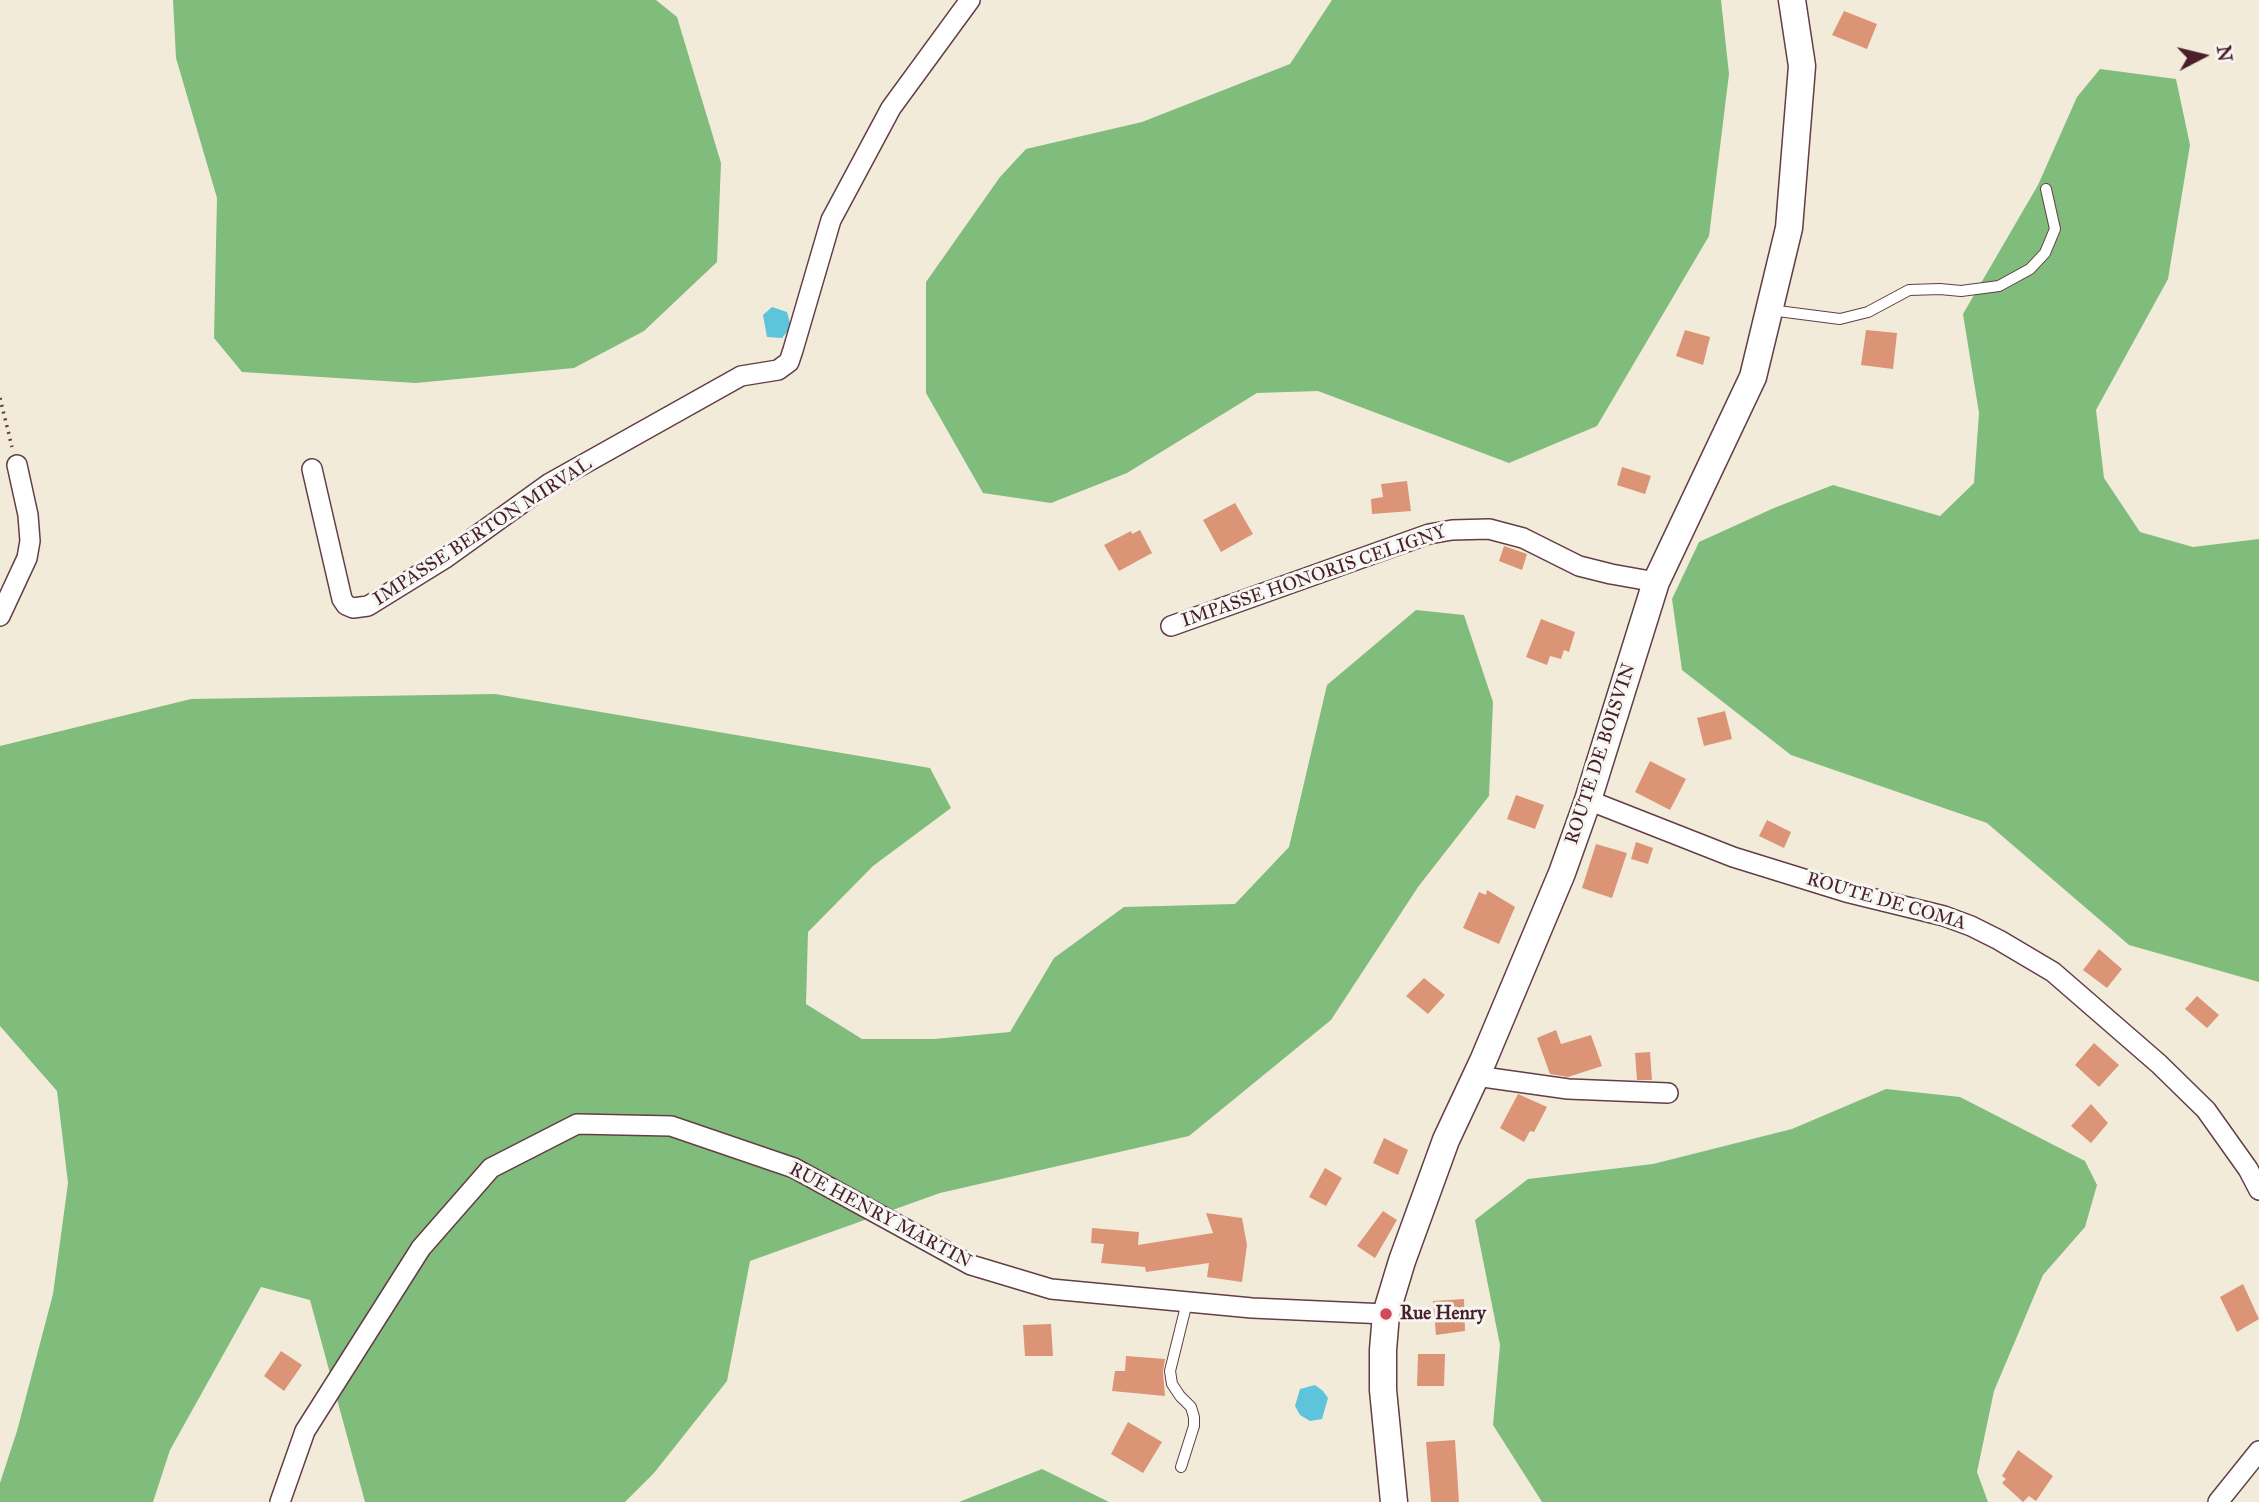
<!DOCTYPE html>
<style>
body{margin:0}
#map{position:relative;width:2259px;height:1502px;overflow:hidden;background:#f2ebda;font-family:"IM FELL Great Primer",serif}
canvas{display:block}
.north{position:absolute;left:2168px;top:21px;width:70px;height:70px;-webkit-text-stroke:5px #f6f6f2;paint-order:stroke;rotate:83deg;font-size:19px;font-weight:700;line-height:28px;text-align:center;color:#4a1f2b}
.north::after{content:'';display:block;margin:auto;width:24px;height:32px;background:#4a1f2b;clip-path:polygon(50% 0,100% 100%,50% 72%,0 100%)}
</style>
<div id="map">
<canvas width="2259" height="1502"></canvas>
<div class="north">N</div>
</div>
<script>
const ctx = document.querySelector('canvas').getContext('2d');
ctx.lineJoin = 'round';
function fill(path, color) { ctx.fillStyle = color; ctx.fill(path, 'evenodd'); }
const shape = rows => new Path2D(rows.map(r => 'M' + r).join(''));
function stroke(path, color, width, dash) { ctx.strokeStyle = color; ctx.lineWidth = width; ctx.lineCap = dash ? 'butt' : 'round'; ctx.setLineDash(dash || []); ctx.stroke(path); }
function label(font, color, halo, rows, align = 'center') {
  ctx.font = font + ' "IM FELL Great Primer",serif'; ctx.lineWidth = 6; ctx.setLineDash([]); ctx.textBaseline = 'middle'; ctx.strokeStyle = halo; ctx.fillStyle = color; for (const [text, x, y, turn = 0] of rows) {
    ctx.save(); ctx.translate(x, y); ctx.rotate((+turn || 0) * Math.PI / 180); ctx.textAlign = isNaN(turn) ? turn : align; if (halo) ctx.strokeText(text, 0, 0); ctx.fillText(text, 0, 0); ctx.restore();
  }
}
const forest = shape([
 [173,0,656,0,677,17,721,163,717,262,644,331,574,368,416,383,242,372,214,338,217,198,176,58],
 [1332,0,1721,0,1729,74,1709,236,1597,426,1509,463,1318,391,1257,393,1127,473,1051,503,983,493,926,393,926,282,1000,177,1026,149,1142,122,1290,64],
 [2100,69,2176,79,2190,145,2168,279,2096,410,2104,478,2140,532,2193,547,2259,539,2259,982,2129,945,1987,823,1791,755,1682,670,1672,599,1699,542,1774,508,1833,485,1940,516,1974,483,1979,413,1963,314,2038,185,2077,97],
 [1416,610,1464,615,1493,702,1489,796,1418,887,1331,1020,1189,1136,940,1193,750,1261,727,1381,654,1473,625,1502,365,1502,310,1300,261,1287,170,1450,153,1502,0,1502,0,1483,17,1431,53,1294,68,1183,57,1091,0,1026,0,746,191,699,495,694,930,768,951,808,873,866,808,932,806,1004,862,1039,934,1039,1010,1032,1054,958,1124,907,1235,904,1289,847,1327,685],
 [1886,1089,1960,1097,2085,1161,2097,1185,2085,1227,2043,1275,1994,1391,1977,1472,1988,1502,1542,1502,1493,1425,1500,1345,1475,1220,1528,1179,1653,1164,1792,1129],
 [1042,1469,1109,1502,959,1502]
]);
const water = shape([
 [772,307,787,312,791,327,782,338,767,337,763,315],
 [1315,1385,1323,1391,1328,1398,1322,1419,1310,1421,1300,1415,1295,1406,1300,1389]
]);
const building = shape([
 [1844,11,1877,24,1867,49,1832,35],
 [1685,330,1710,337,1703,365,1676,356],
 [1866,330,1897,333,1893,369,1861,365],
 [1622,467,1651,476,1645,494,1617,485],
 [1407,481,1411,511,1372,514,1371,499,1383,497,1381,484],
 [1235,503,1253,534,1221,552,1203,520],
 [1140,530,1152,553,1119,571,1104,545,1131,531,1132,534],
 [1504,546,1527,554,1522,570,1499,561],
 [1541,619,1575,632,1569,652,1564,650,1561,659,1550,656,1547,665,1526,657],
 [1725,711,1732,739,1704,746,1697,718],
 [1650,761,1686,779,1670,810,1635,792],
 [1516,795,1544,805,1535,829,1507,819],
 [1767,820,1791,832,1784,848,1759,836],
 [1636,842,1653,848,1648,864,1631,859],
 [1596,844,1627,853,1612,898,1582,888],
 [1487,890,1515,907,1499,944,1463,928,1479,892,1486,895],
 [2099,949,2122,969,2107,988,2083,970],
 [1424,978,1445,995,1428,1014,1406,996],
 [2197,996,2219,1015,2207,1028,2185,1009],
 [1556,1030,1561,1044,1591,1035,1602,1066,1568,1077,1550,1074,1537,1038],
 [2094,1043,2119,1065,2099,1087,2075,1065],
 [1650,1052,1652,1080,1637,1080,1635,1053],
 [1518,1094,1547,1107,1534,1132,1530,1131,1524,1142,1500,1128],
 [2091,1104,2108,1123,2091,1143,2071,1126],
 [1384,1138,1408,1150,1398,1175,1373,1163],
 [1325,1168,1342,1178,1326,1206,1309,1197],
 [1383,1211,1397,1220,1375,1258,1357,1246],
 [1206,1213,1242,1218,1247,1245,1242,1282,1207,1277,1209,1263,1146,1272,1145,1267,1101,1263,1104,1244,1091,1243,1092,1228,1139,1232,1138,1245,1213,1233],
 [2243,1284,2259,1319,2237,1332,2220,1297],
 [1464,1299,1465,1331,1436,1335,1433,1301],
 [1051,1324,1053,1356,1025,1356,1023,1325],
 [281,1351,302,1365,284,1391,264,1376],
 [1418,1354,1445,1354,1444,1386,1417,1386],
 [1126,1356,1165,1359,1163,1372,1165,1396,1112,1391,1115,1371,1125,1371],
 [1128,1422,1162,1442,1143,1473,1111,1454],
 [1455,1440,1459,1502,1431,1502,1426,1442],
 [2018,1450,2053,1476,2036,1501,2029,1496,2023,1502,2002,1483,2006,1479,2002,1476]
]);
const path = shape([
 [0,398,12,447]
]);
const service = shape([
 [1770,310,1840,319,1868,312,1909,290,1940,289,1961,291,1999,286,2030,269,2045,253,2055,229,2046,189],
 [1181,1467,1194,1426,1194,1417,1191,1407,1180,1396,1172,1384,1170,1371,1187,1302]
]);
const minor = shape([
 [312,469,342,599,346,605,353,608,368,606,444,559,550,483,741,376,778,370,789,362,793,350,831,220,891,108,970,0],
 [0,616,27,558,30,541,28,515,17,465],
 [1171,626,1429,534,1452,530,1489,529,1523,538,1579,566,1611,574,1656,582],
 [1588,800,1733,857,1846,892,1944,916,1971,926,1999,940,2053,972,2159,1064,2206,1110,2248,1169,2259,1190],
 [1476,1076,1568,1089,1668,1093],
 [280,1502,305,1431,421,1248,491,1168,577,1124,671,1126,794,1168,971,1265,1051,1289,1252,1308,1386,1314],
 [2218,1502,2259,1451]
]);
const secondary = shape([
 [1394,1502,1383,1390,1383,1350,1386,1314,1402,1261,1446,1140,1483,1061,1562,873,1588,800,1656,582,1753,377,1789,228,1802,66,1792,0]
]);
const markers = [
 [1386,1314,7,"#d1495b"]
];
const streetNames = [
 ["IMPASSE BERTON MIRVAL",483,532,-33],
 ["IMPASSE HONORIS CELIGNY",1314,577,-19],
 ["ROUTE DE BOISVIN",1601,754,-72],
 ["ROUTE DE COMA",1886,902,16],
 ["RUE HENRY MARTIN",880,1216,28]
];
const poiNames = [
 ["Rue Henry",1400,1314]
];
fill(forest, '#80bc7b');
fill(water, '#5dc4db');
fill(building, '#dc9477');
stroke(service, '#633e45', 12);
stroke(minor, '#633e45', 22);
stroke(secondary, '#633e45', 29);
stroke(path, '#633e45', 3.5, [2, 5]);
stroke(service, '#fff', 10);
stroke(minor, '#fff', 19);
stroke(secondary, '#fff', 26);
for (const [x, y, r, color] of markers) { const dot = new Path2D(); dot.arc(x, y, r, 0, 2 * Math.PI); ctx.fillStyle = color; ctx.fill(dot); stroke(dot, '#f6f6f2', 2.5); }
label('19px', '#4a1f2b', '#f6f6f2', streetNames);
label('bold 19px', '#4a1f2b', '#f6f6f2', poiNames, 'left');
</script>
